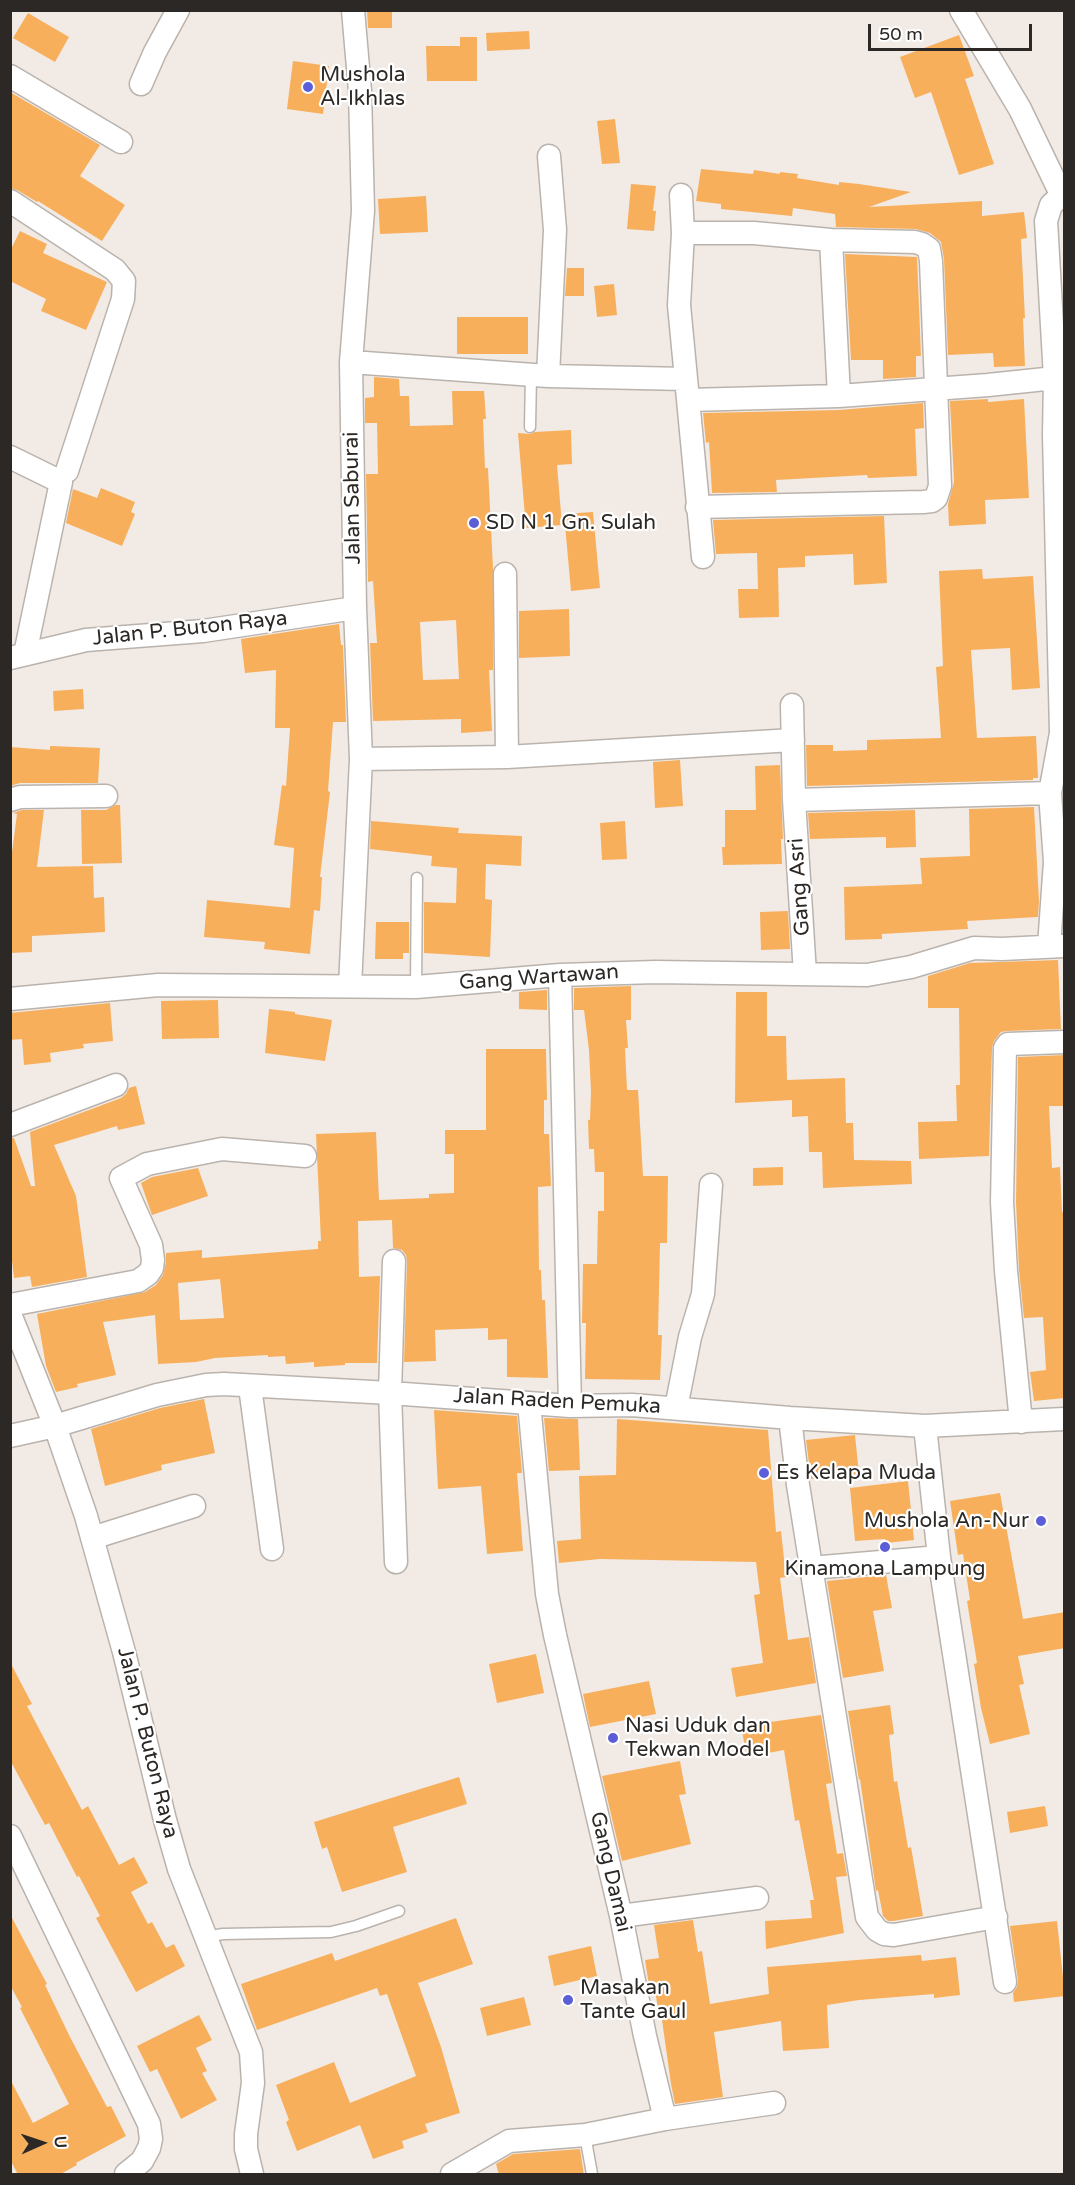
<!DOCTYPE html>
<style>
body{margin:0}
#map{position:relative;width:1075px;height:2185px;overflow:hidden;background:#f2ebe5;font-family:"Varela Round",sans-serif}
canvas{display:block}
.frame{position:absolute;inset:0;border:12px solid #2b2825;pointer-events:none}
.north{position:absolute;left:12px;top:2113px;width:60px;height:60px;-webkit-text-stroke:4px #fff;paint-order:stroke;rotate:87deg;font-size:16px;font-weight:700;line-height:24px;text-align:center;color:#2b2825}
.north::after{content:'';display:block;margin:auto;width:21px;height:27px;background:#2b2825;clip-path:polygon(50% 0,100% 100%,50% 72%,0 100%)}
.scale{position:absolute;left:868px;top:24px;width:164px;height:27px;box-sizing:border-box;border:3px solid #2b2825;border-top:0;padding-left:8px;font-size:18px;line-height:21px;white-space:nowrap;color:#2b2825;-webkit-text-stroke:4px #fff;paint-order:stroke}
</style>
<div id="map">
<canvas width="1075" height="2185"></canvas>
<div class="frame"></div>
<div class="north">U</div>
<div class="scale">50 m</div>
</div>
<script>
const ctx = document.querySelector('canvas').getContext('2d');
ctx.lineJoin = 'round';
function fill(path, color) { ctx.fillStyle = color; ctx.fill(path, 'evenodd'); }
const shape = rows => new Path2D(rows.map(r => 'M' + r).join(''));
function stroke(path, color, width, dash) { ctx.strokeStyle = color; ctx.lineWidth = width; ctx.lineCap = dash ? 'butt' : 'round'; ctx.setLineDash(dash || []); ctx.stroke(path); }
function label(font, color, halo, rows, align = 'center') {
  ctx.font = font + ' "Varela Round",sans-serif'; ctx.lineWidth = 4.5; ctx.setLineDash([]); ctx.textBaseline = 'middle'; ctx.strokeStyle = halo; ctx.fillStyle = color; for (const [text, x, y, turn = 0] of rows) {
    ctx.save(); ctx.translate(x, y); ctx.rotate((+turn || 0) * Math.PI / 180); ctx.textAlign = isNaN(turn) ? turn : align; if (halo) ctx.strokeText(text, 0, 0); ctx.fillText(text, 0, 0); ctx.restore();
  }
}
const building = shape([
 [367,10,392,10,392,28,368,28],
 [28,13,69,37,55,62,13,38],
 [529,31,530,49,487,51,486,33],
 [959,35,974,76,965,79,994,164,959,175,931,92,915,98,900,57],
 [460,37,477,37,477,81,427,81,426,46,460,46],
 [293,61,329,66,323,114,287,109],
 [10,92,100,145,80,176,125,205,102,241,38,201,37,202,17,190,10,188],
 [615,119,620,163,602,164,597,121],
 [701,169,753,174,754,170,780,174,780,172,798,174,797,178,839,185,839,182,859,184,911,192,869,207,982,201,982,216,1024,212,1027,238,1021,239,1025,318,1023,318,1025,366,994,367,993,353,948,355,944,259,941,242,930,233,916,229,836,227,835,214,793,208,792,216,721,209,721,204,696,201],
 [631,184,656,186,653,211,656,211,654,231,627,229],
 [426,196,428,232,380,234,378,199],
 [20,231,47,244,43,253,107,282,86,330,41,311,46,299,10,281,10,251],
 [845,254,917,257,921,356,916,356,916,377,883,379,883,360,851,360],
 [567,268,584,268,584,296,565,296],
 [614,284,617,315,597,317,594,286],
 [457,317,528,317,528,354,457,354],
 [374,377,399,379,400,396,409,396,410,426,453,425,452,391,484,391,486,419,483,419,485,468,488,468,493,568,493,670,489,670,492,731,461,733,461,719,373,721,370,643,377,643,373,581,368,582,366,474,378,474,377,423,365,423,365,398,374,397],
 [456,620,459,679,423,680,420,622],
 [988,399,988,402,1024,399,1029,498,985,500,986,524,949,526,948,504,954,482,950,401],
 [923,403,924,428,915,429,917,476,868,478,867,475,776,480,777,492,712,493,709,442,706,443,703,413,839,410],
 [571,430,572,464,557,465,562,525,526,528,518,433,530,434,535,432],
 [101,488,135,502,131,512,135,514,122,546,66,523,73,489,97,498],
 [593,512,600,588,571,591,564,514],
 [884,516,887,583,854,585,853,554,805,556,805,567,778,568,779,617,739,618,738,589,758,589,757,553,716,554,713,520],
 [982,569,983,579,1033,576,1040,688,1012,690,1010,648,971,650,977,738,1036,736,1038,778,1033,778,1033,780,807,786,806,745,833,745,833,751,867,750,867,740,941,738,936,667,943,666,939,571],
 [569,609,570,656,519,658,519,611],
 [339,624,341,645,343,645,346,722,333,722,328,791,330,792,320,877,322,877,320,911,314,910,310,954,264,949,265,942,204,937,207,900,290,908,294,848,274,845,282,785,286,786,290,728,275,728,276,670,245,673,241,639],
 [83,689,84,709,54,711,53,691],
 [50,746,100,748,98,783,20,783,10,786,10,747,50,750],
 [680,760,683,806,655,808,653,762],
 [780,765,783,839,781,839,782,864,723,865,722,847,725,847,725,810,756,810,755,766],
 [115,805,120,805,122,863,82,864,81,810,106,810],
 [1034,807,1039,901,1038,917,967,921,968,929,882,934,882,939,845,940,844,887,922,884,920,858,970,856,969,809],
 [22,810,44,810,37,867,93,866,94,898,104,897,105,932,32,936,32,952,10,953,10,868,17,814,13,813],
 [915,810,916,847,886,848,886,837,810,839,808,813],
 [371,821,459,828,458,833,522,836,521,866,486,864,485,899,492,900,490,957,424,953,424,902,456,903,457,868,431,866,432,856,370,849],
 [625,821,627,859,602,860,600,823],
 [788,911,790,949,761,950,760,912],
 [376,922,409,922,409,953,403,953,403,959,375,959],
 [1058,960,1061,1029,1007,1031,1001,1032,994,1041,992,1048,989,1156,919,1159,918,1122,957,1121,956,1085,960,1085,959,1008,928,1008,928,976,970,963],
 [631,986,631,1020,626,1020,628,1048,625,1048,627,1090,638,1090,643,1176,668,1176,667,1243,660,1243,658,1335,662,1335,660,1380,585,1379,586,1323,582,1323,583,1264,597,1264,598,1211,604,1211,604,1172,595,1172,594,1149,589,1149,588,1120,590,1120,591,1091,589,1050,584,1010,574,1010,574,988],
 [547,990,547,1010,519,1009,519,992],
 [736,992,767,992,767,1036,786,1036,787,1080,845,1078,846,1123,853,1123,854,1160,911,1161,912,1184,823,1188,822,1152,809,1152,808,1116,792,1117,792,1100,735,1103],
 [218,1000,219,1038,162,1039,161,1001],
 [110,1003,113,1041,83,1044,84,1048,50,1053,51,1062,24,1065,22,1039,10,1040,10,1013],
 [269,1009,295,1012,295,1014,332,1020,325,1061,265,1053],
 [486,1049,546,1049,547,1100,544,1100,544,1134,549,1134,551,1186,538,1187,539,1270,541,1270,542,1300,545,1300,548,1378,507,1377,507,1339,488,1340,488,1328,435,1330,436,1361,404,1362,407,1261,406,1255,402,1250,393,1248,392,1220,358,1221,359,1277,380,1276,377,1363,345,1363,345,1365,314,1367,314,1362,286,1364,285,1356,268,1357,268,1355,215,1358,196,1362,158,1364,155,1315,103,1322,116,1375,77,1384,78,1387,56,1392,46,1366,37,1314,145,1292,156,1285,163,1275,166,1262,166,1253,202,1250,202,1258,318,1249,318,1241,321,1241,316,1134,376,1132,379,1200,429,1198,429,1194,454,1193,454,1154,445,1154,445,1130,486,1130],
 [220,1279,224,1318,180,1320,178,1283],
 [1065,1055,1063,1106,1049,1106,1052,1168,1060,1167,1062,1212,1065,1211,1065,1398,1034,1401,1030,1372,1046,1370,1043,1317,1024,1318,1019,1270,1016,1202,1018,1057],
 [136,1086,145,1124,118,1130,117,1126,54,1145,76,1196,87,1277,32,1287,30,1276,14,1278,10,1243,10,1138,14,1138,31,1186,35,1186,30,1132,121,1098,126,1094,129,1088],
 [783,1167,783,1185,753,1186,753,1168],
 [198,1168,208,1196,152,1215,141,1183,152,1177],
 [204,1399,215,1453,161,1465,162,1470,105,1486,91,1429,160,1408],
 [434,1410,517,1416,522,1473,517,1473,523,1551,487,1554,481,1486,438,1489],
 [544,1418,578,1419,580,1470,549,1471],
 [617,1419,768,1430,776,1532,781,1531,786,1577,780,1578,788,1640,809,1637,816,1683,736,1697,731,1668,763,1663,754,1595,760,1594,756,1562,600,1559,559,1563,557,1541,581,1539,579,1476,616,1475],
 [855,1435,859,1474,811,1479,806,1440],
 [908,1481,914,1540,886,1543,885,1539,855,1541,850,1488],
 [1000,1493,1023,1619,1065,1612,1065,1648,1018,1656,1024,1684,1019,1685,1030,1734,990,1744,981,1708,974,1664,977,1663,967,1601,970,1600,963,1554,958,1555,950,1501],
 [886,1575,892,1608,873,1611,884,1671,843,1678,827,1581],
 [536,1654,544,1693,497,1703,489,1664],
 [10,1662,32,1704,27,1706,82,1810,88,1806,119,1865,134,1857,148,1883,131,1892,148,1924,152,1922,166,1948,174,1944,185,1966,136,1992,96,1918,100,1916,79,1876,77,1877,49,1823,45,1825,10,1760],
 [649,1681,656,1714,590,1727,583,1694],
 [890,1705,894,1734,889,1735,894,1782,897,1781,908,1848,911,1847,923,1916,893,1921,888,1921,883,1916,878,1890,876,1891,860,1779,859,1780,848,1711],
 [821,1715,832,1783,826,1784,837,1854,843,1853,847,1876,836,1877,844,1933,766,1949,765,1921,812,1918,810,1900,814,1900,799,1820,795,1821,784,1750,747,1757,741,1726],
 [680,1761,686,1794,679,1795,691,1844,622,1861,602,1776],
 [459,1777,467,1804,393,1827,407,1872,342,1892,327,1847,322,1849,314,1822],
 [1045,1806,1048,1826,1010,1833,1007,1812],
 [10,1914,47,1984,45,1985,70,2037,107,2107,111,2106,126,2136,76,2163,77,2165,59,2175,18,2175,10,2159,10,2079,33,2123,69,2104,20,2008,22,2007,10,1985],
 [456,1918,473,1964,418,1983,441,2047,460,2113,425,2124,428,2132,402,2141,404,2148,373,2159,360,2125,297,2151,286,2122,289,2120,276,2085,334,2062,350,2103,416,2076,387,1994,380,1996,377,1988,257,2030,241,1984,332,1953,335,1961],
 [693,1920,698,1952,702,1951,710,2004,769,1994,767,1967,921,1955,922,1961,956,1957,960,1995,934,1998,934,1994,859,2000,827,2005,829,2048,783,2051,781,2021,714,2032,723,2097,675,2104,671,2084,662,2020,660,2020,655,1991,650,1992,645,1960,659,1958,654,1925],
 [1057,1921,1065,1996,1014,2002,1013,1993,1017,1987,1018,1980,1010,1926],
 [591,1946,597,1976,554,1986,548,1956],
 [524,1997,531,2025,487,2036,480,2008],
 [199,2015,212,2040,196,2048,207,2071,202,2073,217,2100,181,2119,157,2069,150,2072,137,2046],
 [580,2149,584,2175,499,2175,496,2164,513,2154]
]);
const lane = shape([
 [530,427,531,376],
 [416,987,417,878],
 [205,1937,223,1934,331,1932,356,1926,399,1911],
 [585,2135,592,2174]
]);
const street = shape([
 [961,10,1020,109,1061,194],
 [10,76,121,142],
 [141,84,155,52,178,10],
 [681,195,683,233,679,305,703,557],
 [10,201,115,270,124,281,123,299,67,471],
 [683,233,754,233,831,240,915,242,922,244,929,249,931,261,940,486,936,498,932,501,923,502,697,507],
 [831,240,839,396],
 [351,362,548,376,685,379],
 [548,376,555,230,549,156],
 [688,400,839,396,988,385,1055,378],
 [10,457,61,482,25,654],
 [505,574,507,757],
 [10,658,86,640,203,631,355,608],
 [792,705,794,800,805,974],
 [361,759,507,757,793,740],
 [10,800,20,797,106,796],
 [794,800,1050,793],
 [1049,946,1055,862,1050,793,1061,733,1054,435,1055,378,1046,221,1051,205,1064,193],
 [560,975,570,1406],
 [350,986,361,759,355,608,351,362,363,211,360,91,353,10],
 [10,999,158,985,416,987,560,975,655,972,867,975,911,967,974,948,1002,949,1064,946],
 [10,1125,116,1085],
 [394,1261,390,1393,396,1562],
 [10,1305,138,1281,148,1274,152,1268,153,1260,151,1245,121,1178,147,1164,222,1149,305,1156],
 [10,1314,55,1426,86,1516,124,1652,165,1820,179,1869,251,2052,253,2083,246,2134,246,2149,252,2174],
 [250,1387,272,1549],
 [529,1403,547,1594,555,1635,621,1916,645,2036,665,2119],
 [676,1408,690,1337,703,1294,711,1185],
 [790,1418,798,1485,867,1917,877,1930,884,1934,894,1935,996,1917],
 [1021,1422,1006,1271,1002,1202,1005,1048,1008,1044,1064,1042],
 [925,1426,939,1557,1005,1982],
 [10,1436,55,1426,157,1395,206,1385,224,1384,390,1393,570,1406,632,1405,790,1418,925,1426,1064,1419],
 [92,1538,194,1506],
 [811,1568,939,1557],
 [10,1836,149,2124,151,2139,149,2148,142,2161,126,2174],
 [621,1916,757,1898],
 [452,2174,509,2141,585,2135,665,2119,774,2103]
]);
const markers = [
 [308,87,6,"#5b5ed6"],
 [474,523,6,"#5b5ed6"],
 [764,1473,6,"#5b5ed6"],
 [1041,1521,6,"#5b5ed6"],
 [885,1547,6,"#5b5ed6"],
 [613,1738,6,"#5b5ed6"],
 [568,2000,6,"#5b5ed6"]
];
const poiNames = [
 ["Mushola",320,75],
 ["Al-Ikhlas",320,99],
 ["SD N 1 Gn. Sulah",486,523],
 ["Es Kelapa Muda",776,1473],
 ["Mushola An-Nur",1029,1521,"right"],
 ["Kinamona Lampung",885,1569,"center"],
 ["Nasi Uduk dan",625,1726],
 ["Tekwan Model",625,1750],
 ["Masakan",580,1988],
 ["Tante Gaul",580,2012]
];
const streetNames = [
 ["Jalan Saburai",353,498,-91],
 ["Jalan P. Buton Raya",190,629,-6],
 ["Gang Asri",800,887,-94],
 ["Gang Wartawan",539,978,-4],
 ["Jalan Raden Pemuka",557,1402,3],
 ["Jalan P. Buton Raya",147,1743,76],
 ["Gang Damai",610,1872,77]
];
fill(building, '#f7af5c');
stroke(lane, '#bab3ad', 13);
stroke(street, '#bab3ad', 25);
stroke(lane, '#fff', 10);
stroke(street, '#fff', 22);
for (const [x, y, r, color] of markers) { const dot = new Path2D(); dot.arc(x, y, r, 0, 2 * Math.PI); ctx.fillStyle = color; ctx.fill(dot); stroke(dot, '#fff', 2); }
label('21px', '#2b2825', '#fff', poiNames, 'left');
label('21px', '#2b2825', '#fff', streetNames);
</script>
